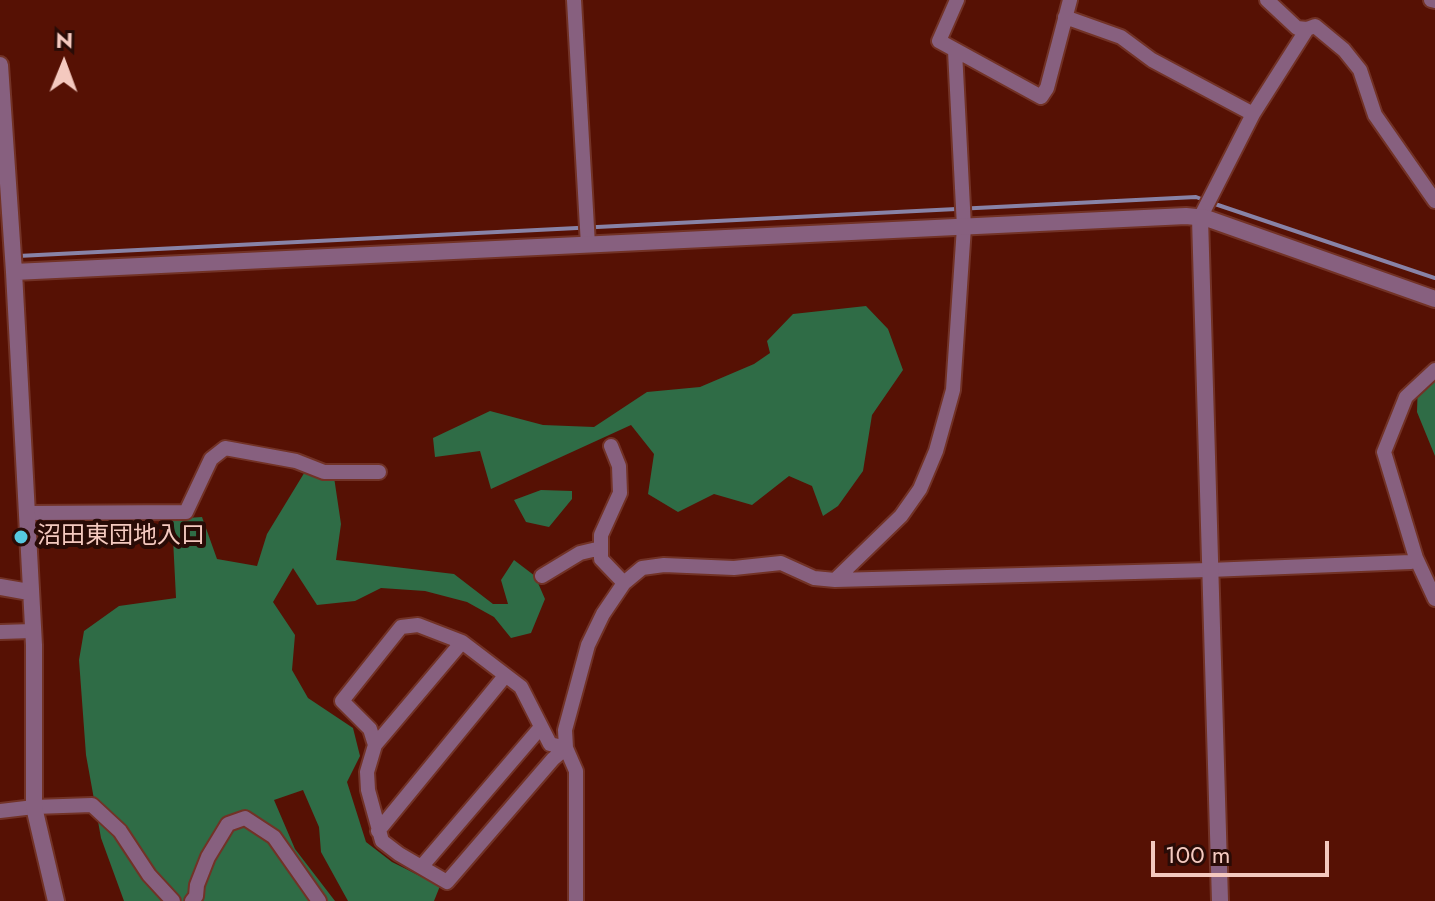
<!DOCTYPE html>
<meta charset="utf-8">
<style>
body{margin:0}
#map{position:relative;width:1435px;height:901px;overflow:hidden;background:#561104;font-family:Jost,sans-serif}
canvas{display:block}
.north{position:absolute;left:24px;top:24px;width:80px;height:80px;-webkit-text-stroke:6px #290b06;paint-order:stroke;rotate:1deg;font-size:22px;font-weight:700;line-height:32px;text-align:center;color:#f4c9bf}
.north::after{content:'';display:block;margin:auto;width:28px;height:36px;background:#f4c9bf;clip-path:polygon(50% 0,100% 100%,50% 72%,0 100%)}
.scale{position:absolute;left:1151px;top:841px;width:178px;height:36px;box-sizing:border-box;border:4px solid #f4c9bf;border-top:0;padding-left:10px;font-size:24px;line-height:28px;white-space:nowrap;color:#f4c9bf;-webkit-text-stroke:6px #290b06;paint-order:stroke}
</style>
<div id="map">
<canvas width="1435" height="901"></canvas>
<div class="north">N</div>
<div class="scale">100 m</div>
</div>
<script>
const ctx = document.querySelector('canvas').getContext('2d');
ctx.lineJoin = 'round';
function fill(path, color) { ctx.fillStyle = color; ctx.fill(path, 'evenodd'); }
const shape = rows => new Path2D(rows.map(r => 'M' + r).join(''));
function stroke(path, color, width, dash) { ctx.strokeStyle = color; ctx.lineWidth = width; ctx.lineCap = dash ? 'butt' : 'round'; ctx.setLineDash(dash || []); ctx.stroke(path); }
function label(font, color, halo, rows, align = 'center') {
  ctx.font = font + ' Jost,"Noto Sans JP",sans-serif'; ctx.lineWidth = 8; ctx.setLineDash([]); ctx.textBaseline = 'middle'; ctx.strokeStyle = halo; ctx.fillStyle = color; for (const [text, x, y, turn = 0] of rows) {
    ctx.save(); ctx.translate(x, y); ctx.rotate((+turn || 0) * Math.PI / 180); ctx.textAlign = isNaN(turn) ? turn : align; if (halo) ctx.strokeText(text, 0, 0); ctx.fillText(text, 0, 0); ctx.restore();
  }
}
const forest = shape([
 [866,306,888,329,903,370,872,415,863,471,838,506,823,516,812,486,789,476,752,505,714,494,678,512,648,494,654,454,631,425,491,489,480,451,435,457,433,438,490,411,543,425,594,427,647,392,700,387,754,364,770,353,767,341,793,314],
 [1435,361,1435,456,1417,412,1418,379],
 [306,470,334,477,341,524,336,560,454,574,493,604,508,604,501,580,514,560,535,576,545,599,531,633,511,638,494,617,467,602,425,591,381,588,355,601,317,605,293,568,273,602,295,635,292,670,308,698,353,728,360,756,347,782,366,842,392,862,440,886,434,901,348,901,321,852,319,827,303,790,274,800,295,849,335,901,124,901,101,838,86,755,79,660,84,631,119,606,176,598,172,519,202,517,217,559,257,566,267,534],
 [541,490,572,491,572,499,549,527,526,522,514,500]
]);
const stream = shape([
 [1212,203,1435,278],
 [18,256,1196,197,1204,200]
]);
const minor = shape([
 [574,0,588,245],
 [957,0,939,41,1041,97,1047,88,1070,0],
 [1267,0,1297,28,1307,29,1315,26,1344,50,1360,70,1375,115,1435,201],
 [1431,0,1435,1],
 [1065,17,1121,37,1152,60,1253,114],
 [1200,218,1253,114,1307,29],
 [1435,370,1406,397,1384,452,1416,558,1435,599],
 [611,446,619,466,620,493,601,535,601,559,624,583],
 [26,513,186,512,211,459,225,448,296,461,324,472,379,472],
 [542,576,580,553,601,548],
 [835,580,901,516,920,489,936,451,953,390,964,227,955,51],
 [418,625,462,642,521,687,550,744,566,748,553,759,447,882,399,854,382,841,368,790,367,772,375,745,370,729,342,701,401,627,418,625],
 [0,632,33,631],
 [375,745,462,642],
 [0,811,34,807,92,805,120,831,149,875,173,901],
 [378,831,505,676],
 [422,866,541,727],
 [192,901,196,896,197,885,208,857,228,824,245,818,274,837,319,901],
 [576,901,576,771,566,748,565,730,588,645,603,614,624,583,642,568,664,565,734,568,781,563,814,578,835,580,1209,570,1411,562,1416,558]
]);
const tertiary = shape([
 [0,65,14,272,34,645,34,807,56,901],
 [1200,218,1220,901],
 [14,272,1186,216,1206,218,1435,299],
 [0,587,29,592]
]);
const markers = [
 [21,537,8,"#56c9e1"]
];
const poiNames = [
 ["沼田東団地入口",37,537]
];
fill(forest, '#2f6c46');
stroke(stream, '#8883a7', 4);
stroke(minor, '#723226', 18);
stroke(tertiary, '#723226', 20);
stroke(minor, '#87607f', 14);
stroke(tertiary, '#87607f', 16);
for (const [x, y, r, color] of markers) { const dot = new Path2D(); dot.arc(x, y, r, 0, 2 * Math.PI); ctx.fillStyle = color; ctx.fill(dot); stroke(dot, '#290b06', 3); }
label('24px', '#f4c9bf', '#290b06', poiNames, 'left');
</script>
